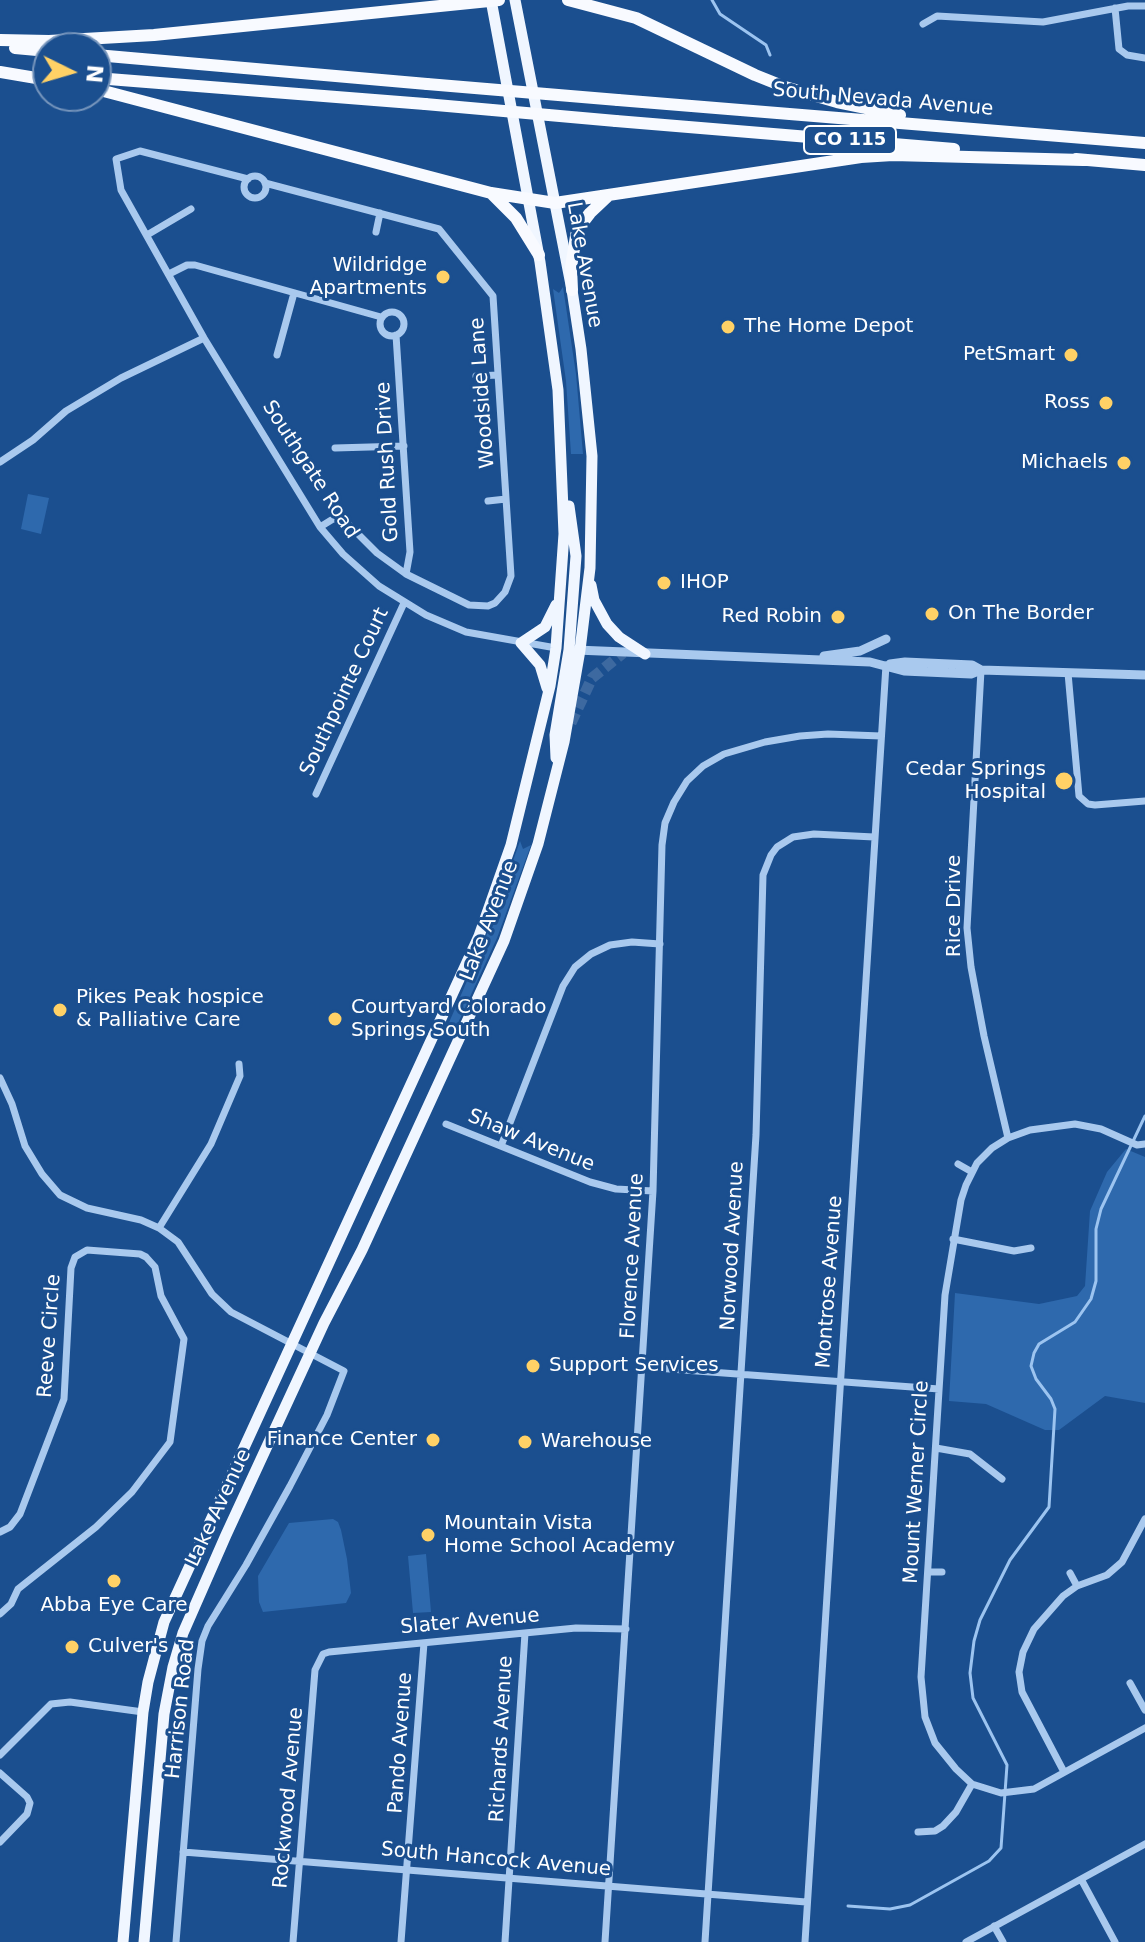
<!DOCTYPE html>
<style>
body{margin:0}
#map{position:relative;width:1145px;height:1942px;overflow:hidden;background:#1b4f8f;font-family:"DejaVu Sans",sans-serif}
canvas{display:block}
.north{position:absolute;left:32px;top:32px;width:80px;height:80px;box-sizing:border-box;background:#1b4f8f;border:2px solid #7695bc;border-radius:50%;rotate:95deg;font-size:22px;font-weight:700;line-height:32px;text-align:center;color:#fff}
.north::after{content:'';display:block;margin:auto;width:28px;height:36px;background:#ffd166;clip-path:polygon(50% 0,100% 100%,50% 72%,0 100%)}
</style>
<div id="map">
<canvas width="1145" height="1942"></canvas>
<div class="north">N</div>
</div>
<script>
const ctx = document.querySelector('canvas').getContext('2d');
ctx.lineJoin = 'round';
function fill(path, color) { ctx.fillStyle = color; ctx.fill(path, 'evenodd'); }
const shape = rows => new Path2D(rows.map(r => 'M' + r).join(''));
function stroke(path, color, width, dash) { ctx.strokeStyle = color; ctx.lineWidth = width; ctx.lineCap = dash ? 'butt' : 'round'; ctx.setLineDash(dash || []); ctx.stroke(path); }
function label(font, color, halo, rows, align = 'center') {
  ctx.font = font + ' "DejaVu Sans",sans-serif'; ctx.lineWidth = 6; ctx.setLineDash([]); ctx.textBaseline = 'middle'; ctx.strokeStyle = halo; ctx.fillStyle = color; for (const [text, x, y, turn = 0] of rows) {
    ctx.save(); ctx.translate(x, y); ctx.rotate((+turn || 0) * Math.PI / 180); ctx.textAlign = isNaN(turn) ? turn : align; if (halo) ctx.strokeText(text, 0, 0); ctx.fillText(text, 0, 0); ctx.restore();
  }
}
const green = shape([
 [563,287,576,374,583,454,571,454,566,381,553,289,559,293],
 [28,494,49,498,41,534,21,529],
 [520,841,523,849,531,845,497,938,452,1036,444,1034,484,942],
 [1126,1149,1145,1157,1145,1403,1105,1396,1059,1430,1045,1430,986,1404,949,1401,955,1293,1039,1304,1077,1296,1085,1286,1090,1211,1107,1172],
 [333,1519,338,1522,341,1530,347,1559,351,1593,346,1603,263,1612,259,1602,258,1576,289,1523],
 [426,1554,431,1612,413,1613,408,1556]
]);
const stream = shape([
 [712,0,720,14,766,45,770,55],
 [848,1906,890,1909,910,1905,989,1861,1001,1848,1007,1765,973,1698,970,1673,974,1641,980,1620,1010,1560,1049,1507,1055,1409,1051,1399,1036,1379,1031,1366,1034,1353,1039,1344,1075,1322,1091,1299,1096,1281,1096,1229,1101,1209,1145,1116]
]);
const primaryTunnel = shape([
 [571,723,592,678,623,653]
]);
const minor = shape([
 [1115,8,1119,49,1127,55,1145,58],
 [923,24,937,16,1043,22,1128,6,1145,6],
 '244 187a11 11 0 1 1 22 0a11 11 0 1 1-22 0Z',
 [248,179,140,151,116,159,121,190,204,338,320,527,343,554,379,586,426,615,466,632,556,648],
 [265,183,439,229,493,296,511,576,505,592,495,603,488,606,469,605,406,574,377,553,343,519,333,519,320,527],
 [376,232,380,213],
 [147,235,191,209],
 [169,274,187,265,195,265,381,317],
 '380 324a12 12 0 1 1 24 0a12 12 0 1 1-24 0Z',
 [396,335,410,552,406,574],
 [277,355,294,293],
 [476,376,498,375],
 [335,448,404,446],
 [0,462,33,440,66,411,121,378,204,338],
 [488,501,506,499],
 [981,670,967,928,971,967,984,1036,1008,1138],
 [1068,673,1079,796,1088,804,1095,805,1145,801],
 [316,794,404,603],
 [0,1078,12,1104,25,1146,42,1174,60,1195,87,1208,141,1220,159,1228,178,1242,212,1294,231,1312,344,1371,327,1415,290,1486,246,1565,208,1626,202,1641,198,1669,176,1942],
 [446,1124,590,1182,616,1189,653,1191],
 [1145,1144,1137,1145,1101,1129,1075,1124,1030,1130,1008,1138,992,1148,977,1163,966,1185,961,1200,945,1295,921,1677,925,1717,935,1743,956,1769,972,1784,1001,1793,1034,1789,1145,1728],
 [501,1146,563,986,575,967,591,954,610,945,632,942,660,944],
 [958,1164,972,1172],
 [159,1228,211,1144,240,1076,239,1064],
 [953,1239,1014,1251,1031,1248],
 [643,1367,939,1389],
 [936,1448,970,1454,1002,1479],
 [0,1532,10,1527,20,1514,64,1399,71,1268,75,1257,87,1250,140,1254,146,1257,155,1267,161,1296,184,1339,170,1442,132,1492,96,1527,18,1589,11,1604,0,1614],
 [928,1572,942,1572],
 [1070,1573,1077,1586],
 [1130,1683,1145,1710],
 [0,1755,51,1704,70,1702,143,1712],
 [1064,1772,1022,1692,1019,1672,1023,1652,1034,1629,1063,1596,1077,1586,1107,1575,1122,1562,1145,1519],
 [0,1773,27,1797,30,1803,27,1814,0,1842],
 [918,1832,935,1831,943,1826,956,1812,972,1784],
 [183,1852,806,1902],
 [1081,1879,1115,1942],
 [994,1926,1003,1942],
 [293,1942,315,1670,323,1654,329,1652,576,1628,626,1629],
 [401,1942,424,1643],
 [505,1942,525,1633],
 [605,1942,653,1191,662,845,665,823,674,802,687,781,703,766,724,754,765,742,800,736,828,734,881,736],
 [705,1942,756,1135,763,875,771,855,777,847,793,837,814,834,874,837],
 [805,1942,886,665],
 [966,1942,1145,1844]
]);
const tertiary = shape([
 [576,650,870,662,904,671,971,674,981,670,1145,675],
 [824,656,860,651,886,639],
 [890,664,905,662,972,665,981,670]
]);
const primary = shape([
 [591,585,594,600,607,624,619,637,645,654],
 [547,688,540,665,521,643,545,627,556,605],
 [556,758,555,735,569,650,576,556,569,506],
 [123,1942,143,1712,148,1682,164,1622,479,936,511,845,550,686,556,648,564,534,558,390,540,262,491,0],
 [144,1942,164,1714,173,1667,183,1633,226,1535,324,1323,362,1250,504,941,538,844,564,742,580,650,590,568,592,456,581,349,572,290,515,0]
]);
const trunk = shape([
 [568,0,636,18,755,75,785,87,837,102,900,115],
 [0,40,49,41,154,35,499,0],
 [15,48,48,51],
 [96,55,427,84],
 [0,72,48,80],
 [96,78,425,104],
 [96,89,491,193,555,203,861,157,893,155,1083,160],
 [618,100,1145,143],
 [616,121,954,149],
 [1076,159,1145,165],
 [491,193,516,218,539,255],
 [572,290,571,267,577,230,590,213,607,197]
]);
const trunkBridge = shape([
 [427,84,618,100],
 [425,104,616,121]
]);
const markers = [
 [443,277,8,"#ffd166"],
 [728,327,8,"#ffd166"],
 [1071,355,8,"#ffd166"],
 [1106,403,8,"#ffd166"],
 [1124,463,8,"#ffd166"],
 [664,583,8,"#ffd166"],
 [932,614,8,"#ffd166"],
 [838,617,8,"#ffd166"],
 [1064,781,10,"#ffd166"],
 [60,1010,8,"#ffd166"],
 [335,1019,8,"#ffd166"],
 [533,1366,8,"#ffd166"],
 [433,1440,8,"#ffd166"],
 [525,1442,8,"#ffd166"],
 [428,1535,8,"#ffd166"],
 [114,1581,8,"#ffd166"],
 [72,1647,8,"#ffd166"]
];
const shields = [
 [850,140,92]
];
const shieldNames = [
 ["CO 115",850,140]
];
const streetNames = [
 ["South Nevada Avenue",883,100,5],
 ["Lake Avenue",584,265,80],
 ["Woodside Lane",483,393,-94],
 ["Gold Rush Drive",388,462,-93],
 ["Southgate Road",310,470,57],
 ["Southpointe Court",345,692,-65],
 ["Rice Drive",955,906,-90],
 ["Lake Avenue",490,921,-69],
 ["Shaw Avenue",531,1141,22],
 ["Norwood Avenue",733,1246,-87],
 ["Florence Avenue",633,1256,-87],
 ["Montrose Avenue",830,1282,-86],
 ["Reeve Circle",50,1336,-86],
 ["Mount Werner Circle",917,1482,-87],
 ["Lake Avenue",219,1508,-65],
 ["Slater Avenue",470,1622,-5],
 ["Harrison Road",181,1709,-84],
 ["Richards Avenue",502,1739,-87],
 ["Pando Avenue",401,1743,-86],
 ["Rockwood Avenue",289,1798,-85],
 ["South Hancock Avenue",496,1860,5]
];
const poiNames = [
 ["Wildridge",427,266,"right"],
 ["Apartments",427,289,"right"],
 ["The Home Depot",744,327],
 ["PetSmart",1055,355,"right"],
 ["Ross",1090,403,"right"],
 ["Michaels",1108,463,"right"],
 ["IHOP",680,583],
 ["On The Border",948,614],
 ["Red Robin",822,617,"right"],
 ["Cedar Springs",1046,770,"right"],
 ["Hospital",1046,793,"right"],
 ["Pikes Peak hospice",76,998],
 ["& Palliative Care",76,1021],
 ["Courtyard Colorado",351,1008],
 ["Springs South",351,1031],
 ["Support Services",549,1366],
 ["Finance Center",417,1440,"right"],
 ["Warehouse",541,1442],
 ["Mountain Vista",444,1524],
 ["Home School Academy",444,1547],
 ["Abba Eye Care",114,1606,"center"],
 ["Culver's",88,1647]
];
fill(green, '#2e69ad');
stroke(stream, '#9cc4f0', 3);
stroke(primaryTunnel, '#3d69a0', 11, [11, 5.5]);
stroke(minor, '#a9c9ee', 7);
stroke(tertiary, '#a9c9ee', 9);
stroke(primary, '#f0f6ff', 11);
stroke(trunk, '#f8faff', 12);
stroke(trunkBridge, '#f8faff', 12);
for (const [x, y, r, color] of markers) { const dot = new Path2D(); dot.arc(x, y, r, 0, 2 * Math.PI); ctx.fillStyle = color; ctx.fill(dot); stroke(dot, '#1b4f8f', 3); }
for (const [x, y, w] of shields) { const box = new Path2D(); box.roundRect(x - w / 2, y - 14, w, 28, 6); ctx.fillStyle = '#1b4f8f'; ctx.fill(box); stroke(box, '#fff', 2); }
label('bold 18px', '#fff', null, shieldNames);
label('20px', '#fff', '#1b4f8f', streetNames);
label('20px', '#fff', '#1b4f8f', poiNames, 'left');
</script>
